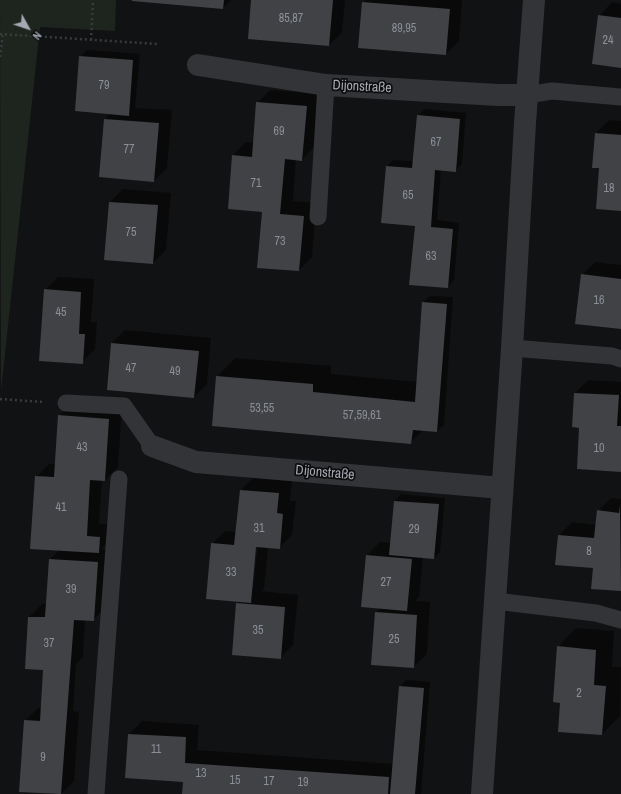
<!DOCTYPE html>
<meta charset="utf-8">
<style>
body{margin:0}
#map{position:relative;width:621px;height:794px;overflow:hidden;background:#111213;font-family:"Archivo Narrow",sans-serif}
canvas{display:block}
.north{position:absolute;left:8px;top:8px;width:40px;height:40px;-webkit-text-stroke:3px #0d0d0e;paint-order:stroke;rotate:130deg;font-size:11px;font-weight:700;line-height:16px;text-align:center;color:#a4a9b2}
.north::after{content:'';display:block;margin:auto;width:14px;height:18px;background:#a4a9b2;clip-path:polygon(50% 0,100% 100%,50% 72%,0 100%)}
</style>
<div id="map">
<canvas width="621" height="794"></canvas>
<div class="north">N</div>
</div>
<script>
const ctx = document.querySelector('canvas').getContext('2d');
ctx.lineJoin = 'round';
function fill(path, color) { ctx.fillStyle = color; ctx.fill(path, 'evenodd'); }
const shape = rows => new Path2D(rows.map(r => 'M' + r).join(''));
function stroke(path, color, width, dash) { ctx.strokeStyle = color; ctx.lineWidth = width; ctx.lineCap = dash ? 'butt' : 'round'; ctx.setLineDash(dash || []); ctx.stroke(path); }
function label(font, color, halo, rows, align = 'center') {
  ctx.font = font + ' "Archivo Narrow",sans-serif'; ctx.lineWidth = 3.5; ctx.setLineDash([]); ctx.textBaseline = 'middle'; ctx.strokeStyle = halo; ctx.fillStyle = color; for (const [text, x, y, turn = 0] of rows) {
    ctx.save(); ctx.translate(x, y); ctx.rotate((+turn || 0) * Math.PI / 180); ctx.textAlign = isNaN(turn) ? turn : align; if (halo) ctx.strokeText(text, 0, 0); ctx.fillText(text, 0, 0); ctx.restore();
  }
}
const green = shape([
 [0,0,116,0,115,31,40,27,1,391]
]);
const shadow = shape([
 [133,0,231,0,223,8],
 [252,0,345,0,342,32,329,45],
 [366,0,462,0,459,41,446,54,363,3],
 [612,2,621,4,621,67,599,16],
 [87,50,140,54,135,108,172,110,167,168,154,181,105,119,111,113,80,57],
 [270,90,319,94,315,146,302,160,296,159,293,201,316,203,312,257,299,270,263,211,233,155,246,142,254,143,257,103],
 [424,109,466,113,462,164,455,171,441,170,437,220,459,223,454,280,448,287,387,166,393,160,414,161,418,116],
 [609,120,621,121,621,210,600,167,593,167,596,133],
 [123,189,171,193,166,250,153,263,110,202],
 [595,262,621,265,621,328,582,275],
 [58,277,94,279,91,322,97,322,95,349,82,362,45,290],
 [430,296,453,297,444,425,437,431,423,430,410,443,217,377,235,358,331,366,331,374,417,382,423,302],
 [125,330,211,338,207,384,194,397,112,343],
 [588,380,621,382,621,471,580,427,573,426,575,393],
 [72,403,122,406,118,467,105,480,102,480,99,524,113,524,111,539,102,549,110,550,106,607,93,620,85,619,83,657,76,664,73,711,79,712,74,781,61,794,20,791,25,721,38,708,42,708,44,669,29,617,42,604,46,604,50,559,59,550,36,477,49,464,56,464,59,416],
 [254,477,292,480,290,501,296,501,292,535,279,548,268,547,264,589,261,591,298,595,293,645,280,658,237,604,240,601,212,544,225,531,237,532,241,490],
 [256,542,258,542,253,589,251,589],
 [401,494,445,498,440,552,434,558,423,557,419,597,415,601,430,602,427,654,413,667,376,613,380,608,367,555,380,542,391,543,395,501],
 [611,498,621,499,621,590,592,588,594,568,559,535,572,522,597,525,598,511],
 [576,628,614,631,612,667,621,667,620,716,602,734,561,702,558,647],
 [406,680,430,682,421,794,183,794,184,781,126,777,129,734,142,721,199,725,197,750,394,764,400,687]
]);
const building = shape([
 [132,0,224,0,223,9,132,1],
 [251,0,333,0,329,46,248,39],
 [362,2,450,9,446,55,358,48],
 [598,15,621,18,621,68,592,64],
 [79,56,133,60,129,116,75,111],
 [256,102,307,106,302,161,285,159,280,214,304,216,299,271,257,268,262,212,228,209,232,155,252,157],
 [417,115,460,119,456,172,435,170,431,227,453,229,448,288,409,285,415,226,381,223,386,166,412,168],
 [104,119,159,123,154,182,99,177],
 [595,133,621,135,621,211,596,209,599,168,592,168],
 [109,202,158,205,153,264,104,260],
 [581,274,621,279,621,329,575,324],
 [44,289,81,292,79,334,85,334,83,364,39,361],
 [422,302,447,304,437,432,413,430,411,444,212,426,216,376,313,384,313,392,415,402],
 [111,343,199,351,194,398,107,390],
 [574,393,619,395,617,426,621,426,621,472,577,469,579,428,572,427],
 [58,415,109,419,105,481,90,480,87,536,100,537,99,553,30,549,35,476,54,477],
 [240,490,279,493,277,513,283,514,280,549,256,547,251,603,206,599,211,543,234,545],
 [394,501,439,504,434,559,389,555],
 [620,505,621,591,591,589,593,568,555,565,558,535,594,538,597,510,619,513],
 [366,555,412,559,407,611,361,607],
 [49,559,98,562,94,621,74,620,61,794,19,792,24,720,40,721,43,670,25,669,28,617,45,617],
 [236,603,285,607,281,659,232,655],
 [375,612,417,615,414,668,371,665],
 [557,646,596,650,594,685,606,686,602,735,558,732,560,703,553,702],
 [399,686,424,688,415,794,390,794],
 [128,734,186,737,185,763,389,777,388,794,182,794,183,782,125,778]
]);
const path = shape([
 [0,34,158,44],
 [91,40,93,0],
 [0,57,3,34],
 [0,399,43,402]
]);
const service = shape([
 [527,95,552,91,621,97],
 [318,217,326,85],
 [512,348,612,356,621,359],
 [66,403,124,406,152,446],
 [495,601,596,613,621,620],
 [96,794,119,479]
]);
const minor = shape([
 [198,65,326,85,498,95,527,95],
 [152,446,196,462,502,488],
 [482,794,512,348,525,123,534,0]
]);
const numberNames = [
 ["85,87",291,19],
 ["89,95",404,29],
 ["24",608,41],
 ["79",104,86],
 ["69",279,132],
 ["67",436,143],
 ["77",129,150],
 ["71",256,184],
 ["18",609,189],
 ["65",408,196],
 ["75",131,233],
 ["73",280,242],
 ["63",431,257],
 ["16",599,301],
 ["45",61,313],
 ["47",131,369],
 ["49",175,372],
 ["53,55",262,409],
 ["57,59,61",362,416],
 ["43",82,448],
 ["10",599,449],
 ["41",61,508],
 ["31",259,529],
 ["29",414,530],
 ["8",589,552],
 ["33",231,573],
 ["27",386,583],
 ["39",71,590],
 ["35",258,631],
 ["25",394,640],
 ["37",49,644],
 ["2",579,694],
 ["11",156,750],
 ["9",43,758],
 ["13",201,774],
 ["15",235,781],
 ["17",269,782],
 ["19",303,783]
];
const streetNames = [
 ["Dijonstraße",362,87,3],
 ["Dijonstraße",325,473,5]
];
fill(green, '#1e251f');
fill(shadow, '#0007');
fill(building, '#414246');
stroke(path, '#393b3e', 2.5, [2, 3]);
stroke(service, '#333437', 17);
stroke(minor, '#333437', 22);
label('12px', '#8b8f97', null, numberNames);
label('14px', '#a4a9b2', '#0d0d0e', streetNames);
</script>
